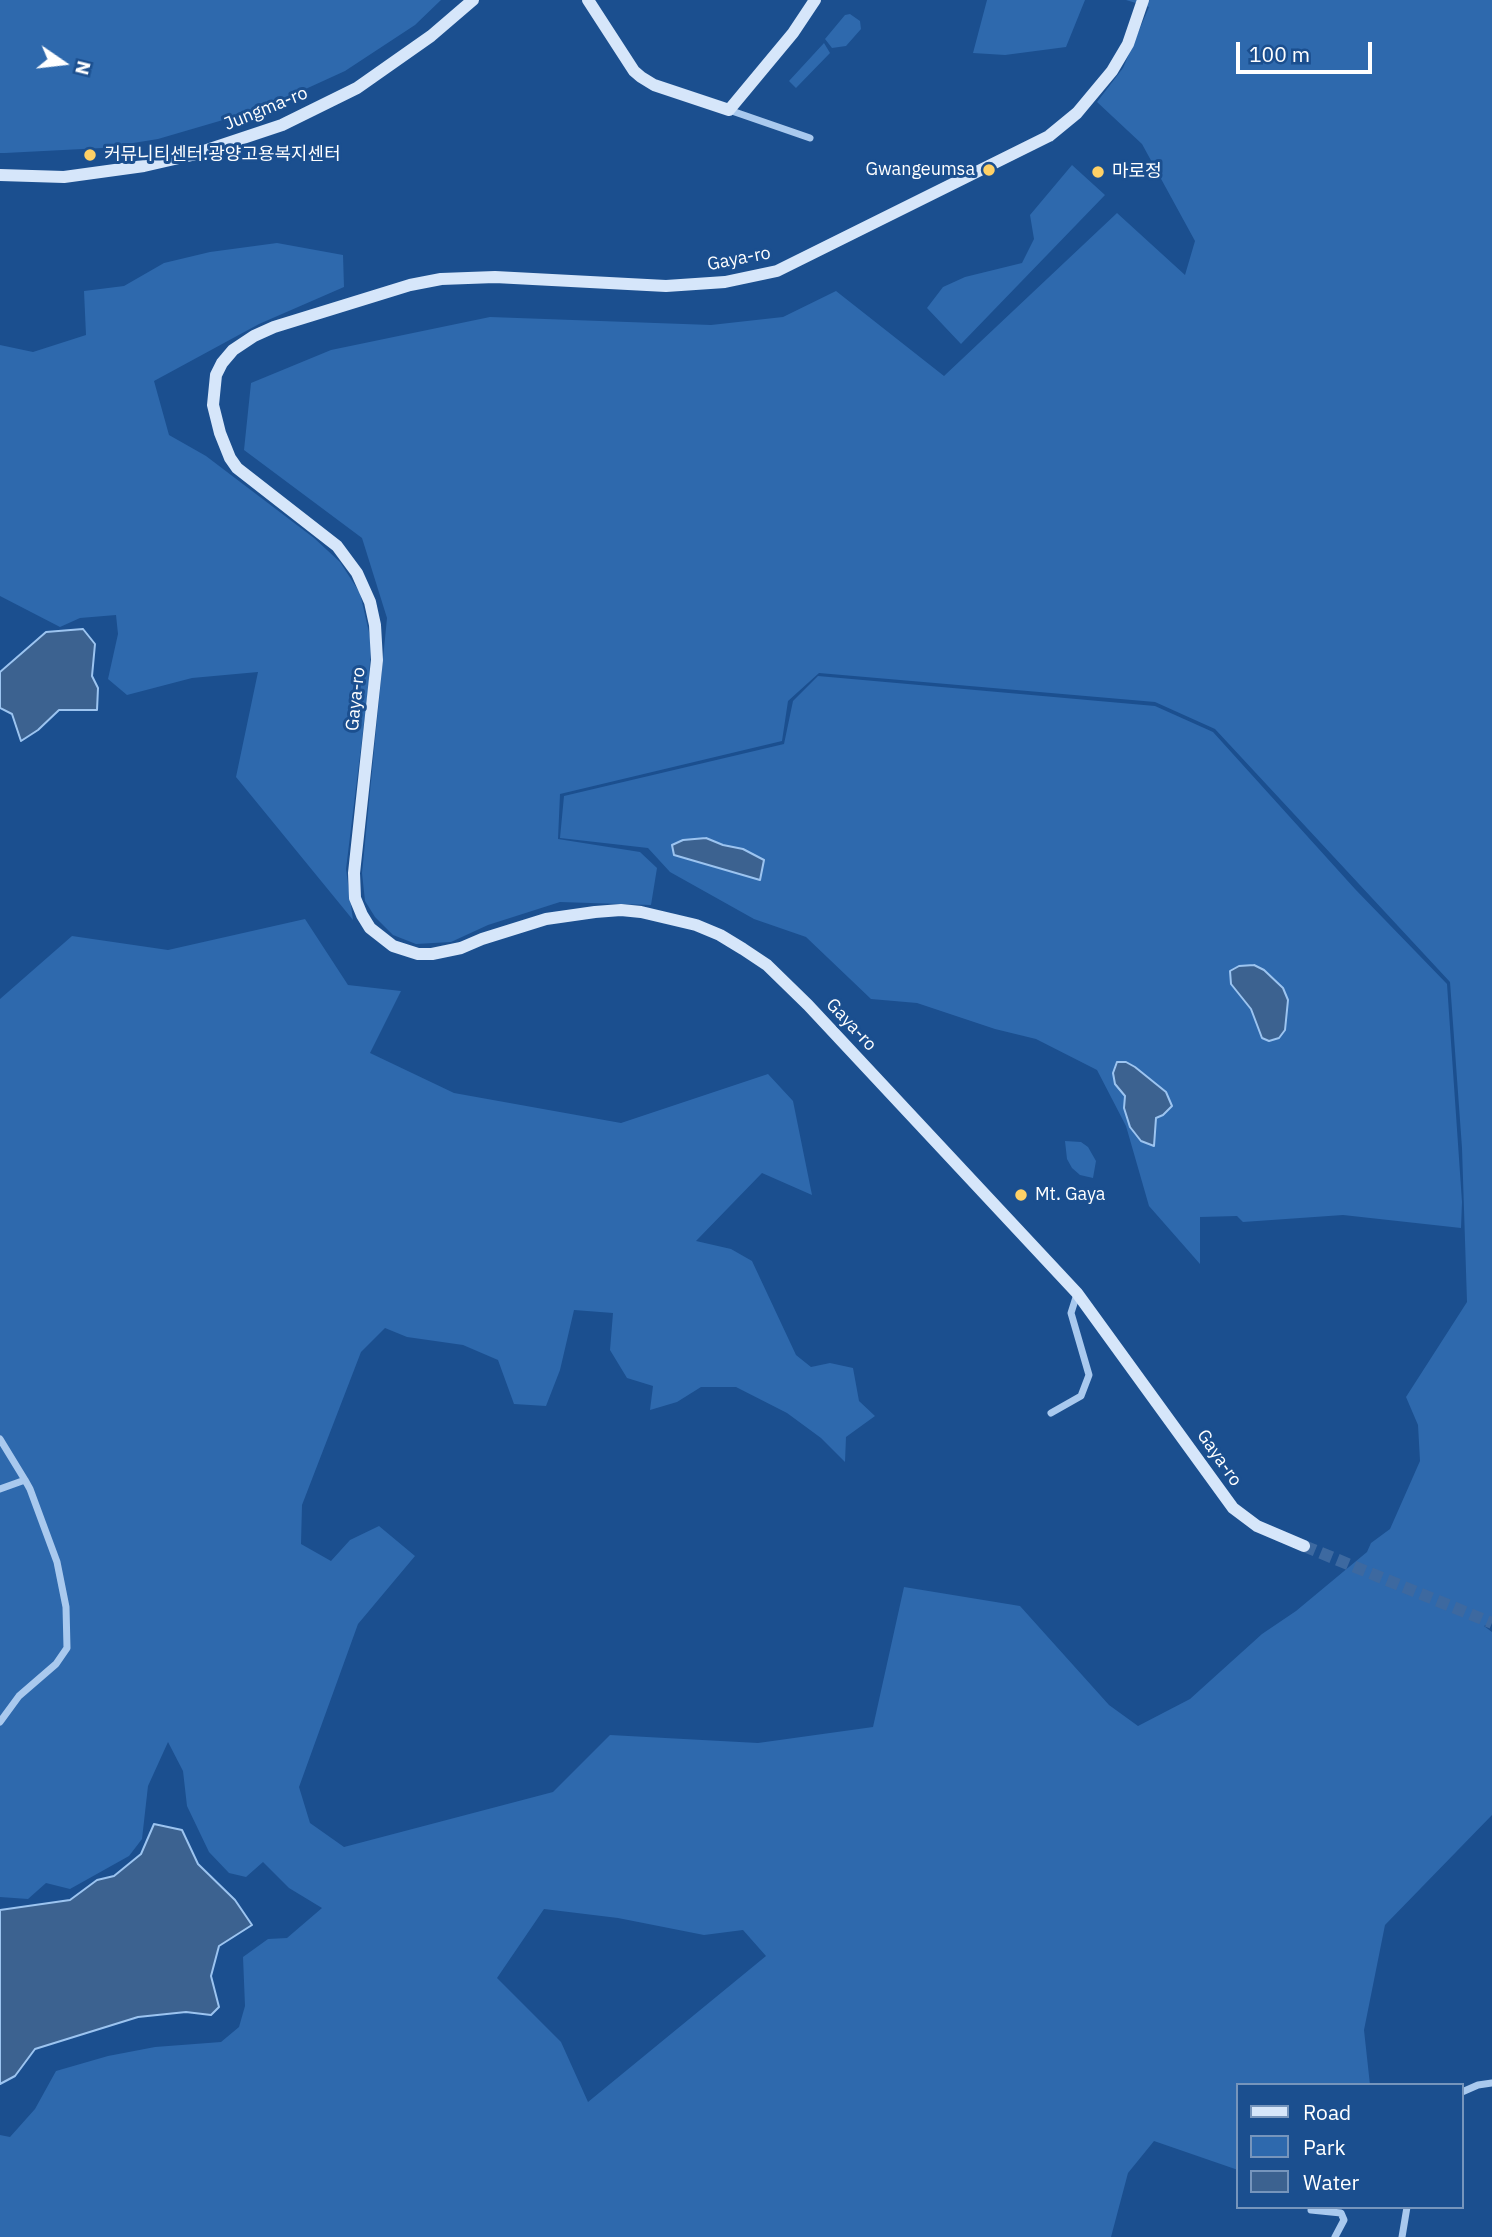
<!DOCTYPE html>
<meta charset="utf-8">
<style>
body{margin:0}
#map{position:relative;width:1492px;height:2237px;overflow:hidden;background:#1b4f8f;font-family:"IBM Plex Sans",sans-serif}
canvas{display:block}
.legend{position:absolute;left:1236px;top:2083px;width:228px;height:126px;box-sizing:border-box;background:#1b4f8f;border:2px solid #7695bc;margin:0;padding:9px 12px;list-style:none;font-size:21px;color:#fff}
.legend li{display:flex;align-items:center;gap:14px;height:35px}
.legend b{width:35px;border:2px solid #7695bc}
.north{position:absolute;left:28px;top:28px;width:70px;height:70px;-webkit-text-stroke:5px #1b4f8f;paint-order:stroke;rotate:104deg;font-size:19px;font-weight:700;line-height:28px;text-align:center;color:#fff}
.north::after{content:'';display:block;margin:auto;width:24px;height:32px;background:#fff;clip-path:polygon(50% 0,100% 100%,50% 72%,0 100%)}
.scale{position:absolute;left:1236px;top:42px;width:136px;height:32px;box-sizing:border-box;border:4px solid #fff;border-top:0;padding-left:9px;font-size:21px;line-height:24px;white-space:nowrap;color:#fff;-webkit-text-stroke:5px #1b4f8f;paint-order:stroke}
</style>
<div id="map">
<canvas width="1492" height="2237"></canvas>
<ul class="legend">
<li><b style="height:9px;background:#d6e6fa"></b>Road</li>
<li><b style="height:19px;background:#2e69ad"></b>Park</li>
<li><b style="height:19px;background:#3c6290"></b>Water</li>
</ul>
<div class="north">N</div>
<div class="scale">100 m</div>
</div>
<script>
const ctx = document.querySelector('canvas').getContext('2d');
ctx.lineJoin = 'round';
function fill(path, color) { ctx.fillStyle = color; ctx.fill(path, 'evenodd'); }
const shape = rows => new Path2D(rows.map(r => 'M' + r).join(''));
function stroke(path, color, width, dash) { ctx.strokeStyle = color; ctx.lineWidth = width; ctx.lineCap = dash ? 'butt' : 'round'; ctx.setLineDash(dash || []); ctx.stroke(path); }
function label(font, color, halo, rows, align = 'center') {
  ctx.font = font + ' "IBM Plex Sans","Noto Sans KR",sans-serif'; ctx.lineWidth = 6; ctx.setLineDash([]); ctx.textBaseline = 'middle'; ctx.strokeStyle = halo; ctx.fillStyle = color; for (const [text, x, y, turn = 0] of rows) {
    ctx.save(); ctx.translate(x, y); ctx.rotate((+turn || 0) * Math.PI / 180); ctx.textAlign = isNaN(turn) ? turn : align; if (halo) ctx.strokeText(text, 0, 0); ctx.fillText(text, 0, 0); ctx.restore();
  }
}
const green = shape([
 [0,0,441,0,415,25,345,71,264,108,158,139,102,148,5,153,0,153],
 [987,0,1085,0,1066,47,1005,55,973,53],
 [1126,0,1492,0,1492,1622,1484,1626,1492,1632,1492,1815,1385,1925,1364,2030,1370,2085,1238,2085,1238,2170,1154,2141,1128,2173,1111,2237,0,2237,0,2135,10,2137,35,2109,56,2071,108,2056,155,2047,221,2042,239,2027,245,2006,243,1957,268,1939,287,1938,322,1908,289,1888,263,1862,246,1877,229,1873,209,1852,187,1806,183,1771,168,1742,148,1786,142,1839,129,1856,70,1889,46,1883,28,1899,0,1897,0,999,72,936,168,950,305,919,348,985,401,991,370,1053,454,1093,621,1123,768,1074,793,1101,812,1195,762,1173,696,1241,731,1249,752,1261,796,1355,811,1367,830,1363,853,1368,859,1401,875,1416,846,1437,845,1462,821,1438,787,1413,736,1387,701,1387,677,1402,650,1410,653,1386,627,1378,610,1350,613,1313,574,1310,560,1370,546,1406,514,1404,498,1360,463,1345,407,1337,385,1328,361,1352,302,1505,301,1544,331,1561,350,1540,379,1526,415,1556,358,1624,299,1787,310,1823,344,1847,553,1792,610,1735,758,1743,873,1727,904,1587,1020,1606,1109,1705,1138,1726,1190,1699,1262,1634,1296,1611,1367,1552,1371,1543,1390,1529,1420,1461,1418,1425,1406,1397,1467,1302,1462,1148,1450,982,1215,729,1155,702,819,673,788,701,782,741,560,794,558,839,640,852,657,868,651,905,560,902,488,925,451,942,416,944,393,935,375,917,365,901,362,873,387,618,362,538,244,450,251,383,331,350,490,317,711,325,783,317,836,291,944,376,1117,213,1185,275,1195,241,1142,144,1097,102,1123,68,1149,7],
 [544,1909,618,1918,704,1935,743,1930,766,1956,588,2102,561,2042,497,1978],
 [850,14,860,21,861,29,846,46,832,48,825,39,845,15],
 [824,43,830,53,796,88,789,81],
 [1072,165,1105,195,961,344,927,308,943,287,965,277,1022,263,1034,239,1030,215],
 [277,243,343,255,344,287,259,324,154,381,169,435,206,456,314,538,340,562,360,593,371,641,369,682,346,869,353,920,236,777,258,672,192,678,127,695,108,679,118,634,116,615,80,618,60,627,0,596,0,345,33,352,86,335,84,291,124,286,164,263,210,252],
 [818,676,1155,706,1213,732,1355,889,1447,984,1462,1202,1461,1228,1343,1215,1243,1222,1237,1216,1200,1217,1200,1264,1149,1206,1126,1126,1097,1070,1036,1039,995,1029,917,1003,871,999,806,937,754,919,670,872,648,848,560,838,564,796,784,744,793,701],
 [1065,1141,1081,1142,1088,1147,1096,1161,1093,1178,1080,1175,1072,1168,1067,1159]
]);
const water = shape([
 [83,629,95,644,92,676,98,688,97,710,59,710,38,730,21,741,12,714,0,708,0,672,46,632,83,629],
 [706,838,723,845,743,849,764,860,760,880,674,855,672,845,683,840,706,838],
 [1254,965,1264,970,1283,988,1288,1000,1285,1030,1279,1038,1269,1041,1262,1038,1251,1009,1231,984,1230,971,1239,966,1254,965],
 [1117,1062,1126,1062,1135,1067,1166,1092,1172,1106,1163,1115,1156,1118,1154,1146,1141,1141,1130,1127,1124,1108,1125,1096,1115,1084,1113,1073,1117,1062],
 [154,1824,182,1830,198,1864,235,1900,252,1925,219,1946,211,1976,219,2007,211,2015,186,2012,138,2017,35,2049,15,2076,0,2084,0,1910,70,1900,97,1880,114,1876,141,1854,154,1824]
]);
const secondaryTunnel = shape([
 [1304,1546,1492,1623]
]);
const street = shape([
 [729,110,810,138],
 [1051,1413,1081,1396,1089,1375,1071,1313,1077,1294],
 [0,1439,25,1480],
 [0,1489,25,1480,30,1489,57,1562,66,1607,67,1648,56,1664,19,1696,0,1722],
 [1462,2092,1478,2085,1492,2083],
 [1311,2210,1341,2213,1344,2220,1335,2237],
 [1402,2237,1407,2207]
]);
const secondary = shape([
 [588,0,634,71,641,77,654,85,729,110,793,33,815,0],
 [1143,0,1128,44,1112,71,1077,113,1049,136,777,271,725,282,666,286,495,277,441,279,410,285,274,327,254,336,233,350,222,363,216,375,213,405,220,433,230,458,237,468,337,546,357,573,370,602,375,625,377,660,354,873,355,898,362,915,370,928,393,946,418,954,432,954,461,948,482,939,546,919,595,912,621,910,641,912,696,925,720,935,743,949,767,965,808,1005,1077,1293,1233,1508,1257,1526,1304,1546],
 [0,175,64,177,144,166,192,155,282,125,357,88,431,36,473,0]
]);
const markers = [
 [90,155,7,"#ffd166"],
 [989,170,7,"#ffd166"],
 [1098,172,7,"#ffd166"],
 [1021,1195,7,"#ffd166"]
];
const streetNames = [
 ["Jungma-ro",266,109,-22],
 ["Gaya-ro",739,259,-11],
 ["Gaya-ro",356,699,-84],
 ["Gaya-ro",851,1025,47],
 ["Gaya-ro",1219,1458,55]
];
const poiNames = [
 ["커뮤니티센터.광양고용복지센터",104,155],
 ["Gwangeumsa",975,170,"right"],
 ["마로정",1112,172],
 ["Mt. Gaya",1035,1195]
];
fill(green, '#2e69ad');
fill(water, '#3c6290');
stroke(water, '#9cc4f0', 2);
stroke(secondaryTunnel, '#3d69a0', 12, [12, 6]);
stroke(street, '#a9c9ee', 7);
stroke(secondary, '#d6e6fa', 12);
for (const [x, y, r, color] of markers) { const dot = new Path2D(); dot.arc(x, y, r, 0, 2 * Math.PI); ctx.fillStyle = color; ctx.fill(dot); stroke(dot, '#1b4f8f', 2.5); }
label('18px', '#fff', '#1b4f8f', streetNames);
label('18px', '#fff', '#1b4f8f', poiNames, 'left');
</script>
